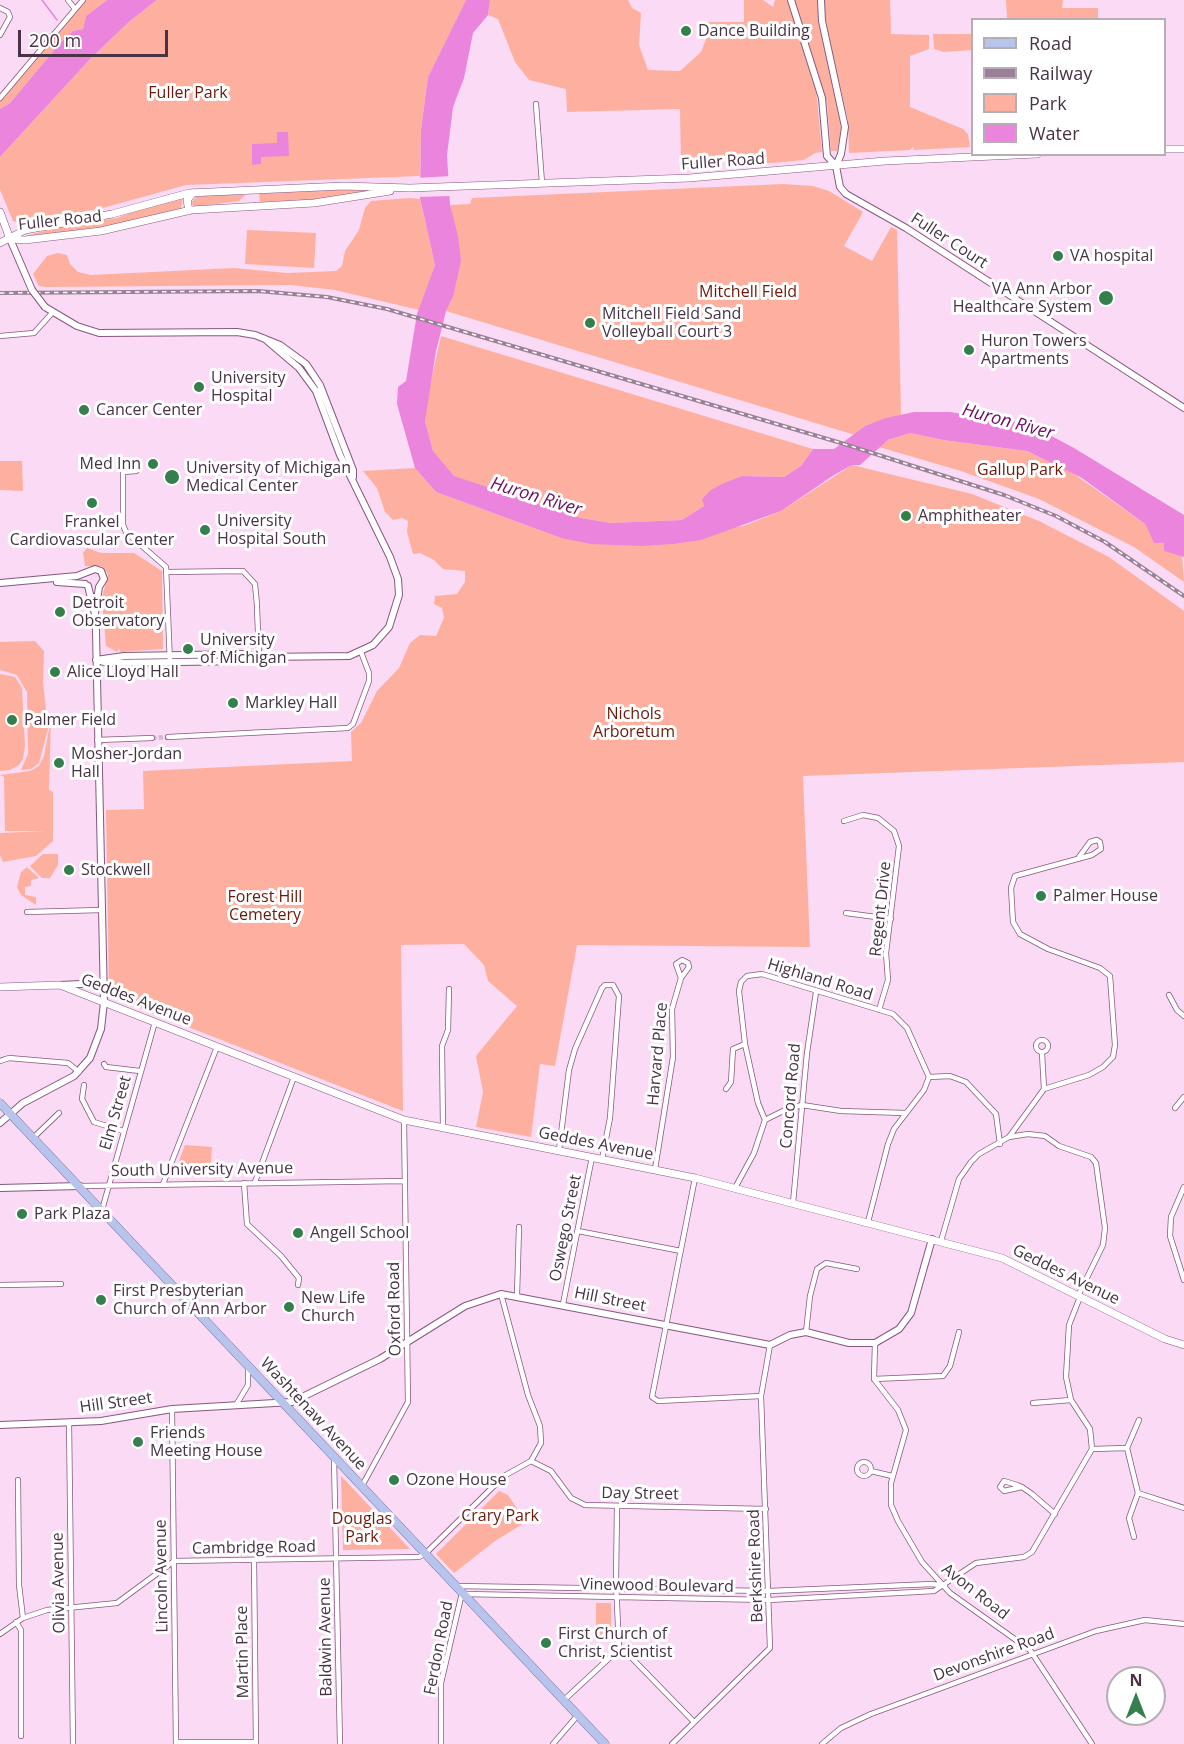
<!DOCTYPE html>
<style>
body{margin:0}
#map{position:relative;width:1184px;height:1744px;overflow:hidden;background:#fadaf4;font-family:"Open Sans",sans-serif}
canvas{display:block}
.legend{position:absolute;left:971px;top:18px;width:195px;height:138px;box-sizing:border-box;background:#fff;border:2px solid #b6adb5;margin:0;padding:8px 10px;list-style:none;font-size:18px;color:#483345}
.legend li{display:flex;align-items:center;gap:12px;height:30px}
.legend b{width:30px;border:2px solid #b6adb5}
.north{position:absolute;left:1106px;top:1666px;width:60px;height:60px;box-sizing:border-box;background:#fff;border:2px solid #b6adb5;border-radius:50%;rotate:0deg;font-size:16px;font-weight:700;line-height:24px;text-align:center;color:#483345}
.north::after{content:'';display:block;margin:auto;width:21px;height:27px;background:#347f4d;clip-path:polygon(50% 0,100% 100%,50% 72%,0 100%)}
.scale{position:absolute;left:18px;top:30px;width:150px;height:27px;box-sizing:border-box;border:3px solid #483345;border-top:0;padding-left:8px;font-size:18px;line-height:21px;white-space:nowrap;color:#483345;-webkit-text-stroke:4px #fff;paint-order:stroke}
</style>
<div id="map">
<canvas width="1184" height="1744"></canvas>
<ul class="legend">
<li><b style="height:8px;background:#b9c4ec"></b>Road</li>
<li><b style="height:8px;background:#9b8197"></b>Railway</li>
<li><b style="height:16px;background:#feb0a0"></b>Park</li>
<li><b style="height:16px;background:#eb84dd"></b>Water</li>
</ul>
<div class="north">N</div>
<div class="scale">200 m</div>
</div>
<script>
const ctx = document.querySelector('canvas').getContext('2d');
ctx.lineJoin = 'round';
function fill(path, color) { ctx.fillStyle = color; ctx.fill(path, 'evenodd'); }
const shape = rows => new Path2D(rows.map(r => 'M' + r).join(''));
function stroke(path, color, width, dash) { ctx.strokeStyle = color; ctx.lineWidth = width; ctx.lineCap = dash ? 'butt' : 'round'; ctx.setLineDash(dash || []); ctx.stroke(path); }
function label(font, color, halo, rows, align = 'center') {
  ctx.font = font + ' "Open Sans",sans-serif'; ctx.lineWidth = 6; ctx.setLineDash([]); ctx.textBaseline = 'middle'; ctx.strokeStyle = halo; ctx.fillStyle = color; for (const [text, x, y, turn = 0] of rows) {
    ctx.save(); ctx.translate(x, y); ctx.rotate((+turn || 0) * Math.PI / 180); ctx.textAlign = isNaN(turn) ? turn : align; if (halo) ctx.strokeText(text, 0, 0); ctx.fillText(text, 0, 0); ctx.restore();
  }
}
const green = shape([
 [86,0,107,0,86,16,83,29,73,31,61,42,10,103,0,109,0,101],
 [157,0,466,0,428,77,421,130,420,176,186,185,99,209,20,223,13,221,0,190,0,157,92,57,130,21],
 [490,0,628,0,632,8,641,13,639,45,648,70,680,71,701,52,706,39,706,22,744,22,744,0,763,0,773,7,775,0,788,0,816,89,822,152,815,153,804,160,772,163,738,162,745,158,681,163,680,109,567,112,566,89,529,80,515,62,498,19,488,15],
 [793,0,817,0,821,31,839,114,841,129,837,151,831,151,827,103],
 [823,0,890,0,891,34,929,35,929,49,910,56,910,107,963,129,968,134,970,147,914,150,913,147,910,150,849,153,848,120,824,19],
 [1006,0,1063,0,1062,8,1098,8,1098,19,1007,19],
 [933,34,972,34,972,50,944,52,934,49],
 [783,184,813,186,829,191,863,212,844,246,872,261,891,227,897,230,901,415,865,426,855,435,446,311,453,297,453,220,450,205,470,204,472,198],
 [361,188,390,189,312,200,260,202,259,192],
 [228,193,245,195,239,201,195,207,191,203,196,197],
 [183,198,181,209,140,220,92,229,26,236,53,228,117,218,143,208],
 [409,198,420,199,435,265,419,310,335,290,290,285,46,287,39,286,33,274,47,256,58,253,67,255,70,264,78,272,91,275,234,268,287,273,336,271,342,266,345,251,359,230,365,208,371,201],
 [247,230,316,233,314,268,245,264],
 [441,336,813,449,801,466,784,477,742,476,712,490,703,499,704,506,682,520,611,523,581,518,473,484,454,476,440,463,433,451,425,421,426,403],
 [910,433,943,440,1027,451,1074,474,1145,524,1154,543,1164,543,1164,551,1182,555,1184,582,1134,547,1039,499,961,471,879,447,888,440],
 [0,461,22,461,23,491,0,490],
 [852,465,972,494,1039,521,1109,557,1184,611,1184,762,803,776,810,947,577,945,555,1066,540,1064,531,1137,476,1127,483,1092,476,1056,517,1006,488,981,484,965,464,944,401,945,403,1111,109,996,106,810,144,809,143,771,352,761,351,732,361,723,377,691,399,668,410,643,420,635,436,636,444,618,442,608,434,604,435,596,457,594,465,582,465,571,443,569,434,560,420,553,413,554,407,532,408,521,402,518,393,520,385,512,377,488,363,471,415,468,436,492,561,538,744,526,781,511],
 [87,548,101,553,134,553,162,571,163,649,120,652,119,648,117,652,106,646,102,598,108,574,102,566,85,566,83,553],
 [35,641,44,651,43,681,48,729,39,763,31,769,21,770,28,754,27,692,17,675,0,670,0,642],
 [0,674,15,677,22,688,25,746,23,759,19,765,10,770,0,771],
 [51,719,49,785,49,790,53,792,53,841,36,856,3,862,0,855,0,833,46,831,5,831,4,777,0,775,30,771,39,766,44,756],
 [43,854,58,854,58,865,50,878,42,878,30,866],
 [27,867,39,878,31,880,31,886,25,887,25,895,36,897,36,905,21,895,17,887,21,872],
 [185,1145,212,1147,210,1176,176,1177,174,1174],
 [341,1476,410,1549,343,1550],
 [499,1491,508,1495,526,1522,495,1541,454,1573,436,1554],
 [596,1603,611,1603,611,1638,596,1636]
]);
const water = shape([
 [107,0,157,0,130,21,92,57,0,157,0,109,10,103,61,42,73,31,83,29,86,16],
 [466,0,490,0,488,15,473,33,464,78,453,107,447,155,450,205,458,236,461,261,453,297,446,311,436,351,425,421,433,451,454,476,581,518,611,523,682,520,704,506,702,499,711,490,722,484,742,476,784,477,801,466,813,449,834,449,865,426,886,418,914,412,950,412,1029,424,1074,448,1184,515,1184,557,1164,551,1164,543,1154,543,1145,524,1082,478,1027,451,943,440,910,433,888,440,860,465,852,465,834,475,781,511,701,540,673,544,641,546,591,544,561,538,436,492,415,468,397,404,398,387,406,381,417,314,435,265,420,198,421,130,428,77],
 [277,132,288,132,289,156,261,157,261,164,252,165,252,144,277,143]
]);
const pier = shape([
 [451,176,452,196,417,197,417,178]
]);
const stream = shape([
 [42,0,57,20]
]);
const minorTunnel = shape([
 [152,738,168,737]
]);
const minor = shape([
 [68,0,75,9],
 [0,8,8,12,10,17,0,35],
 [0,98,83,0],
 [536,104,542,183],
 [0,336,34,333,53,312],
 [136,471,123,472,123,525,126,532,166,567,170,663],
 [166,572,243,571,255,584,257,605],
 [257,608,259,657],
 [168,737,348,728,353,724,369,681,369,673,361,652],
 [97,740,152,738],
 [844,821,863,815,878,818,894,831,899,846,886,953,888,980,879,1010],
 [27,912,101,910],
 [846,913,891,919],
 [1169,995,1177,1010,1184,1016],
 '1036 1046a6 6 0 1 1 12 0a6 6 0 1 1-12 0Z',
 [1042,1053,1044,1089],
 [0,1061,9,1058,68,1063,79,1072],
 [104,1064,106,1067,140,1071],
 [929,1077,950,1076,966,1082,996,1114,1000,1144],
 [84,1085,82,1099,94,1122,123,1131],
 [726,1089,731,1082,733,1049,745,1044],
 [1175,1108,1184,1097],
 [765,1120,787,1109,802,1105,841,1111,905,1113],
 [443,1128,442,1046,448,1030,449,989],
 [1009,1137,1028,1134,1045,1136,1059,1146,1091,1157,1096,1163,1105,1228,1103,1245,1078,1296],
 [33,1138,59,1113],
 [559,1150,569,1070,575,1049,602,988,605,985,613,985,619,996,610,1118,602,1159],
 [655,1169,673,1057,672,1009,681,978,689,967,688,963,682,960,676,964,681,978],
 [695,1178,652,1397,658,1401,761,1396],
 [255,1182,294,1077],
 [244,1183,247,1224,281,1256,299,1278,298,1285],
 [163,1184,217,1047],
 [81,1186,404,1181],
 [1184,1187,1171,1217,1170,1236,1184,1280],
 [735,1188,754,1153,765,1120,758,1103,745,1044,739,991,741,982,747,976,762,974,893,1014,907,1028,929,1077],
 [793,1203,807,1053,816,992],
 [102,1210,155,1022],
 [868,1222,888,1144,894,1129,924,1090,929,1077],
 [578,1231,681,1251],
 [941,1241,959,1179,971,1162,979,1154,1009,1137,1044,1089,1089,1075,1103,1067,1113,1057,1115,1045,1110,976,1100,968,1048,949,1020,934,1013,922,1011,888,1015,876,1092,855,1101,849,1100,842,1097,840,1090,842,1079,857],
 [0,1285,61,1284],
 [517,1295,519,1227],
 [563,1304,592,1157],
 [806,1332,810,1296,817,1269,826,1263,857,1269],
 [875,1343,874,1379,898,1410,906,1430,891,1483,891,1505,898,1521,922,1562,950,1593,1030,1650,1092,1744],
 [874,1379,943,1376,950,1366,959,1332],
 [1033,1403,1071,1400],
 [236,1405,248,1385,248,1367],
 [172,1409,176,1744],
 [69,1422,73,1744],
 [1127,1448,1138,1493,1129,1518,1134,1537],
 [1127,1448,1139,1420],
 [1092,1449,1127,1448],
 [334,1459,340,1744],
 [531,1461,551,1471,571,1498,585,1505,766,1509],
 '857 1469a7 7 0 1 1 14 0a7 7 0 1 1-14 0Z',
 [871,1471,892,1476],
 [18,1480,19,1585,23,1618],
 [362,1486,408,1402,404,1120],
 [1022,1487,1004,1491,1000,1487,1004,1481,1017,1485,1022,1487,1032,1494,1055,1514],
 [1138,1493,1184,1508],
 [254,1560,256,1744],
 [456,1586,769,1591,932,1584,945,1586],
 [464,1594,769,1600,934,1591,976,1563,1024,1557,1032,1552,1092,1449,1090,1429,1071,1400,1066,1377,1069,1325,1080,1297],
 [16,1622,21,1630,21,1736],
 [0,1634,23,1618,47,1610,117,1603,174,1561,419,1557,426,1553,504,1476,531,1461,541,1443,540,1426,528,1395,501,1294],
 [619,1649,626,1652,694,1722],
 [564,1700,619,1649,616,1581,617,1506],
 [176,1742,256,1742],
 [441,1744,441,1683,462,1593],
 [553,1744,578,1715],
 [672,1744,770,1648,761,1396,770,1345],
 [822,1744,841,1728,871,1714,1096,1631,1145,1620,1184,1624]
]);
const tertiary = shape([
 [791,0,822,98,827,156,836,166],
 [821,0,822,21,845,127,841,154,836,166],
 [836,166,840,187,846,194,906,228,1184,408],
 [10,239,32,290],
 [45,307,77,326,99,333,237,332,255,335,280,345,306,364,320,385,353,470,353,477],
 [57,582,85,584],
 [0,583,77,576,95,569,101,571,104,579,99,587,95,613],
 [96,660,124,656,247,654,259,657,349,656,373,645,389,627,399,595,398,579,390,557,340,455,316,391,299,368,265,339],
 [97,660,108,663,248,661,259,657],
 [60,985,102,983],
 [0,1123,23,1103,74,1076,90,1058,101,1029,104,1002,96,632,95,614,88,586],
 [0,1188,80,1186],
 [0,1425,101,1421,172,1409,292,1402,380,1359,465,1306,501,1294,770,1345,790,1335,806,1332,849,1343,875,1343,899,1329,911,1313,932,1239]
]);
const secondary = shape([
 [1164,149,1184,149],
 [189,211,187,200,193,193],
 [0,212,10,239],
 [10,239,25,240,101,231,191,210,314,203,390,191],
 [0,243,25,230,112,214,189,193,343,186,410,188,689,178,885,161,1037,154],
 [0,987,60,985,404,1120,695,1178,1002,1258,1165,1339,1184,1345]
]);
const primary = shape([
 [0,1103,605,1744]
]);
const rail = shape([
 [0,293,258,291,327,297,387,309,841,443,1004,495,1056,516,1105,542,1184,596]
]);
const tertiaryBridge = shape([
 [32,290,45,307]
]);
const markers = [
 [686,31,6,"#347f4d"],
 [1058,256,6,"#347f4d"],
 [1106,298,8,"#347f4d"],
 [590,323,6,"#347f4d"],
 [969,350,6,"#347f4d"],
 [199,387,6,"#347f4d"],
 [84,410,6,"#347f4d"],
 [153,464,6,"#347f4d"],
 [172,477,8,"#347f4d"],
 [92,503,6,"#347f4d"],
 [906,516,6,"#347f4d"],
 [205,530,6,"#347f4d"],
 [60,612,6,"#347f4d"],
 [188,649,6,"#347f4d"],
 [55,672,6,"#347f4d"],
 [233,703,6,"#347f4d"],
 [12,720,6,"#347f4d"],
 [59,763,6,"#347f4d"],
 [69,870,6,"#347f4d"],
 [1041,896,6,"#347f4d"],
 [22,1214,6,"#347f4d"],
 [298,1233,6,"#347f4d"],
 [101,1300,6,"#347f4d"],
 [289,1307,6,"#347f4d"],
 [138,1442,6,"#347f4d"],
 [394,1480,6,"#347f4d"],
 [546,1643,6,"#347f4d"]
];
const poiNames = [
 ["Dance Building",698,31],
 ["VA hospital",1070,256],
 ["VA Ann Arbor",1092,289,"right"],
 ["Healthcare System",1092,307,"right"],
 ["Mitchell Field Sand",602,314],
 ["Volleyball Court 3",602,332],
 ["Huron Towers",981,341],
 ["Apartments",981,359],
 ["University",211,378],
 ["Hospital",211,396],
 ["Cancer Center",96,410],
 ["Med Inn",141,464,"right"],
 ["University of Michigan",186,468],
 ["Medical Center",186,486],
 ["Amphitheater",918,516],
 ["University",217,521],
 ["Hospital South",217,539],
 ["Frankel",92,522,"center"],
 ["Cardiovascular Center",92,540,"center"],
 ["Detroit",72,603],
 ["Observatory",72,621],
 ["University",200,640],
 ["of Michigan",200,658],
 ["Alice Lloyd Hall",67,672],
 ["Markley Hall",245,703],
 ["Palmer Field",24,720],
 ["Mosher-Jordan",71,754],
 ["Hall",71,772],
 ["Stockwell",81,870],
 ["Palmer House",1053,896],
 ["Park Plaza",34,1214],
 ["Angell School",310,1233],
 ["First Presbyterian",113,1291],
 ["Church of Ann Arbor",113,1309],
 ["New Life",301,1298],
 ["Church",301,1316],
 ["Friends",150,1433],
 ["Meeting House",150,1451],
 ["Ozone House",406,1480],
 ["First Church of",558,1634],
 ["Christ, Scientist",558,1652]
];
const parkNames = [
 ["Fuller Park",188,93],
 ["Mitchell Field",748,292],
 ["Gallup Park",1020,470],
 ["Nichols",634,714],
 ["Arboretum",634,732],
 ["Forest Hill",265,897],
 ["Cemetery",265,915],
 ["Crary Park",500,1516],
 ["Douglas",362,1519],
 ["Park",362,1537]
];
const streetNames = [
 ["Fuller Road",723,162,-4],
 ["Fuller Road",60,221,-6],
 ["Fuller Court",949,241,33],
 ["Regent Drive",881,909,-84],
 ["Highland Road",820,980,17],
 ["Geddes Avenue",136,1000,21],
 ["Harvard Place",658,1054,-85],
 ["Concord Road",791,1096,-85],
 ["Elm Street",116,1113,-74],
 ["Geddes Avenue",596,1144,11],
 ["South University Avenue",202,1170,-1],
 ["Oswego Street",566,1228,-79],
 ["Geddes Avenue",1066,1275,26],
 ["Hill Street",610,1300,11],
 ["Oxford Road",395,1309,-91],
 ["Hill Street",116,1403,-8],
 ["Washtenaw Avenue",313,1414,47],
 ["Day Street",640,1494,1],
 ["Cambridge Road",254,1548,-1],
 ["Berkshire Road",756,1566,-92],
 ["Lincoln Avenue",162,1576,-91],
 ["Olivia Avenue",59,1583,-91],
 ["Vinewood Boulevard",657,1586,1],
 ["Avon Road",975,1592,38],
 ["Baldwin Avenue",326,1637,-91],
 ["Ferdon Road",439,1648,-79],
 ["Martin Place",243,1652,-91],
 ["Devonshire Road",994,1655,-20]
];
const waterNames = [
 ["Huron River",1008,422,15],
 ["Huron River",536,497,17]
];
fill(green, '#feb0a0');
fill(water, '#eb84dd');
fill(pier, '#fadaf4');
stroke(stream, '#eb84dd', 1.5);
stroke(minorTunnel, '#d6b9d1', 4.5, [4.5, 2]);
stroke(minor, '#86587f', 6);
stroke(tertiary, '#86587f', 8);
stroke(secondary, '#86587f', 8);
stroke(primary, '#7478a9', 9);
stroke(minor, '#fff', 4.5);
stroke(tertiary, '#fff', 6);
stroke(secondary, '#fff', 7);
stroke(primary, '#b9c4ec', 8);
stroke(rail, '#9b8197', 4);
stroke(rail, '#fff', 1.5, [4.5]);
stroke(tertiaryBridge, '#86587f', 8, []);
stroke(tertiaryBridge, '#fff', 6);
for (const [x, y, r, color] of markers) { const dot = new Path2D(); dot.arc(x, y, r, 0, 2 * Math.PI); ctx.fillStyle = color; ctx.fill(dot); stroke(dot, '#fff', 2); }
label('16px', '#483345', '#fff', poiNames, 'left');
label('16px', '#6b190b', '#fff', parkNames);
label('16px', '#483345', '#fff', streetNames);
label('italic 18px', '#6d0e65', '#fff', waterNames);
</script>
